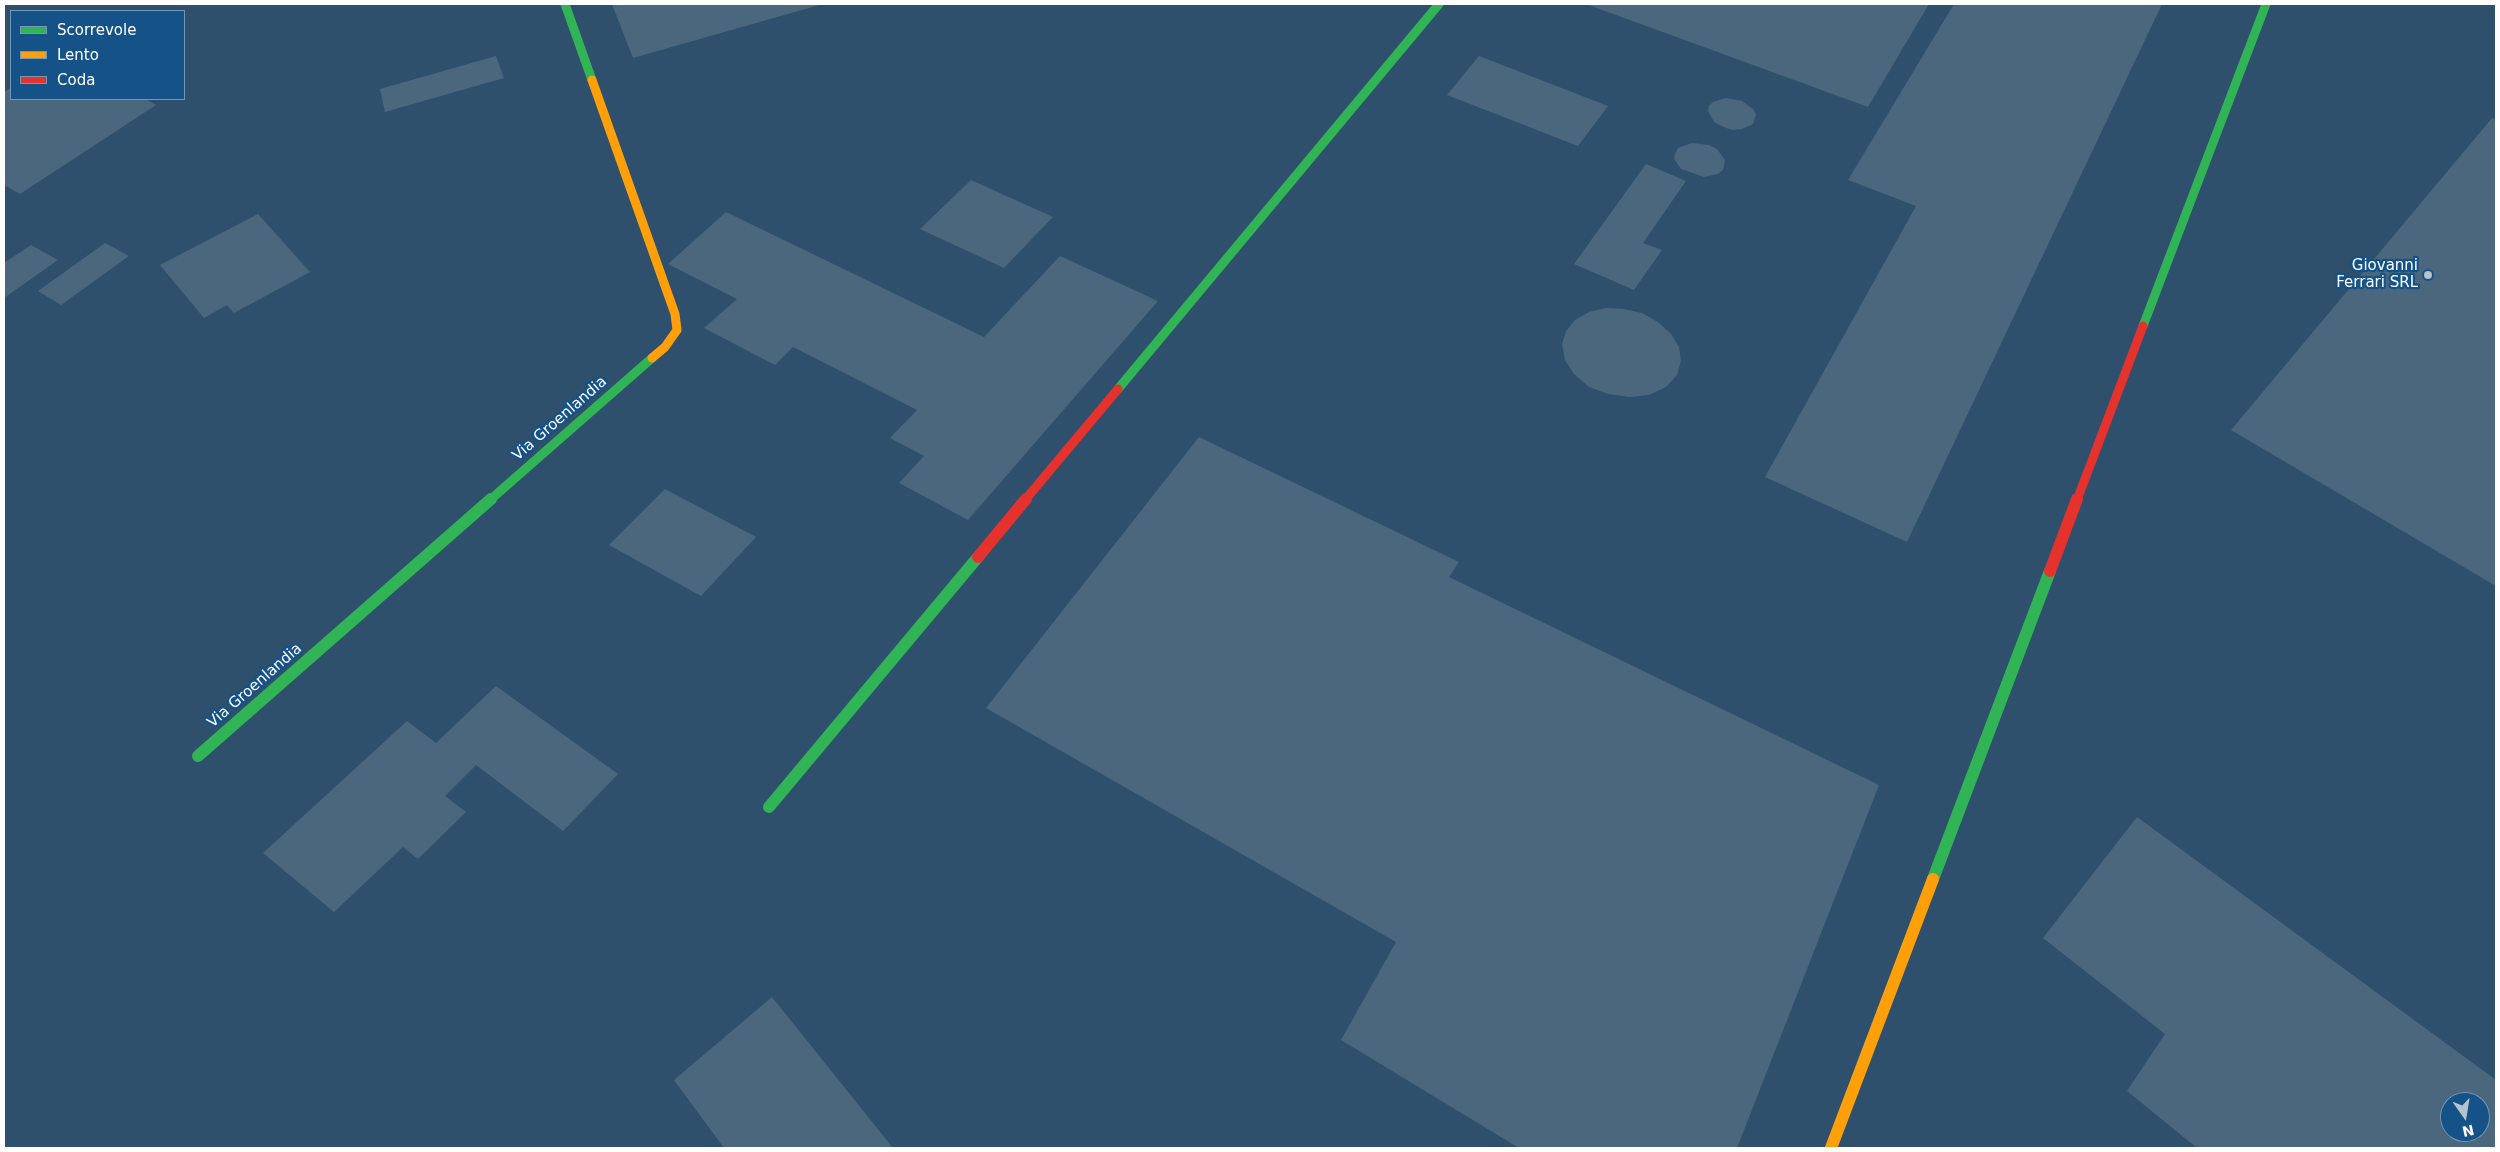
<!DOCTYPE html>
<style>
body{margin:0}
#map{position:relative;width:2500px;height:1152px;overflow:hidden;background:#2e506d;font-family:"DejaVu Sans",sans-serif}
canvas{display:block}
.frame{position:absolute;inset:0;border:5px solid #fff;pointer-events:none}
.legend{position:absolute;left:10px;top:10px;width:175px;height:90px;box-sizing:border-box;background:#145287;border:1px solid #7297b7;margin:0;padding:6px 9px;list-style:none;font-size:15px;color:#fff}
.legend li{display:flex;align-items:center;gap:10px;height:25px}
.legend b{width:25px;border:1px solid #7297b7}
.north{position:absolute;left:2440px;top:1092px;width:50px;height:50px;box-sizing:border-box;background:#145287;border:1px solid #7297b7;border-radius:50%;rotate:167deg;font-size:14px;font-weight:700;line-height:20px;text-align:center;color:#fff}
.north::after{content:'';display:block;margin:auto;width:18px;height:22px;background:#b6c2cc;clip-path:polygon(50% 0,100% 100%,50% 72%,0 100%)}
</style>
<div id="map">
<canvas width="2500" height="1152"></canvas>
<div class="frame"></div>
<ul class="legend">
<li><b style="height:6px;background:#30b455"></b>Scorrevole</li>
<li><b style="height:6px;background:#ff9f0a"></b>Lento</li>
<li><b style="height:6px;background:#e5322d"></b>Coda</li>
</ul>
<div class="north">N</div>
</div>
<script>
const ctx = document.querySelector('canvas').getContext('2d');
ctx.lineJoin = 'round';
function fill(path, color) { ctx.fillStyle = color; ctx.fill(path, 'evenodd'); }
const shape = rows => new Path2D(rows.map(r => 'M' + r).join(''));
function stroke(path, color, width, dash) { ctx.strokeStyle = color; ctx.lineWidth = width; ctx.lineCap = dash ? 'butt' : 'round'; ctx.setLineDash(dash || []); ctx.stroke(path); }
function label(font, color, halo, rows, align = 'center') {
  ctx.font = font + ' "DejaVu Sans",sans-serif'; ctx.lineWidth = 4.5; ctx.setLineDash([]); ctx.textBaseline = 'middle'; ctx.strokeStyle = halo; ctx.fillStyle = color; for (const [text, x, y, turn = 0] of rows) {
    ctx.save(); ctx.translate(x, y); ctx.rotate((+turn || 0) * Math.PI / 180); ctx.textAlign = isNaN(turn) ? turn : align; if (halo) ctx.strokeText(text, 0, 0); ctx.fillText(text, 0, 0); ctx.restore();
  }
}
const building = shape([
 [612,4,823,4,633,58],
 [1586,4,1929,4,1868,107],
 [1954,4,2162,4,1907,542,1765,477,1916,206,1848,180],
 [496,56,504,78,385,112,380,89],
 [1479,56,1608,106,1578,146,1447,95],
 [11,88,11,99,145,99,156,105,20,194,4,185,4,92],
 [1726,98,1742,101,1753,109,1756,114,1753,124,1742,129,1734,130,1726,128,1714,122,1708,111,1709,106,1713,102],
 [2492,118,2496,120,2496,586,2231,430],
 [1692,143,1709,145,1717,149,1725,160,1723,170,1718,174,1704,177,1681,169,1674,159,1675,154,1678,148],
 [1646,164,1686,181,1643,243,1662,250,1634,290,1574,264],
 [971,180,1053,217,1004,268,920,229],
 [726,212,984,337,1060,256,1158,301,968,520,899,483,924,456,890,438,917,410,793,347,775,365,704,328,737,299,668,264],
 [258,214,310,272,234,313,227,305,204,318,160,265],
 [105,243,129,256,61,305,38,291],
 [31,245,58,260,4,298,4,263],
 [1606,308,1624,309,1642,313,1658,322,1671,334,1679,347,1681,361,1677,375,1666,387,1649,395,1629,397,1608,394,1589,387,1574,374,1565,360,1562,344,1566,331,1575,320,1589,312],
 [1199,437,1459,562,1449,577,1879,785,1737,1148,1519,1148,1341,1040,1396,942,986,708],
 [665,489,756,537,701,596,609,545],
 [496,686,618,774,563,831,476,765,445,796,466,812,418,859,403,847,334,912,263,853,407,721,436,743],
 [2137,817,2496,1080,2496,1148,2197,1148,2127,1091,2165,1034,2043,938],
 [2450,1102,2480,1102,2480,1132,2450,1132],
 [772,997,893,1148,724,1148,674,1080]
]);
const fastFar1 = shape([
 [565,4,592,80],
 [2143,326,2266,4],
 [1118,389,1439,4],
 [490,500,652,358]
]);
const fast = shape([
 [198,756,491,499],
 [769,807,978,557],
 [1933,879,2050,571]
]);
const slowFar1 = shape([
 [592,80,675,314,677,330,665,347,652,358]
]);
const slow = shape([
 [1831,1148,1933,879]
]);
const jamFar1 = shape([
 [1025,500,1118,389],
 [2077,500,2143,326]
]);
const jam = shape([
 [978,557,1026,499],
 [2050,571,2077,499]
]);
const markers = [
 [2428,275,5,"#b6c2cc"]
];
const poiNames = [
 ["Giovanni",2418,266],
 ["Ferrari SRL",2418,283]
];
const streetNames = [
 ["Via Groenlandia",560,419,-41],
 ["Via Groenlandia",255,686,-41]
];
fill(building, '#4b677e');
stroke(fastFar1, '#30b455', 9);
stroke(fast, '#30b455', 12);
stroke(slowFar1, '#ff9f0a', 9);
stroke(slow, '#ff9f0a', 12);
stroke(jamFar1, '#e5322d', 9);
stroke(jam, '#e5322d', 12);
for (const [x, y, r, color] of markers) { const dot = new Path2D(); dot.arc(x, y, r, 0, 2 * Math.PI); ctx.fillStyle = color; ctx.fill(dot); stroke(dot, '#145287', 2); }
label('15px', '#fff', '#145287', poiNames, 'right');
label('15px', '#fff', '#145287', streetNames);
</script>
